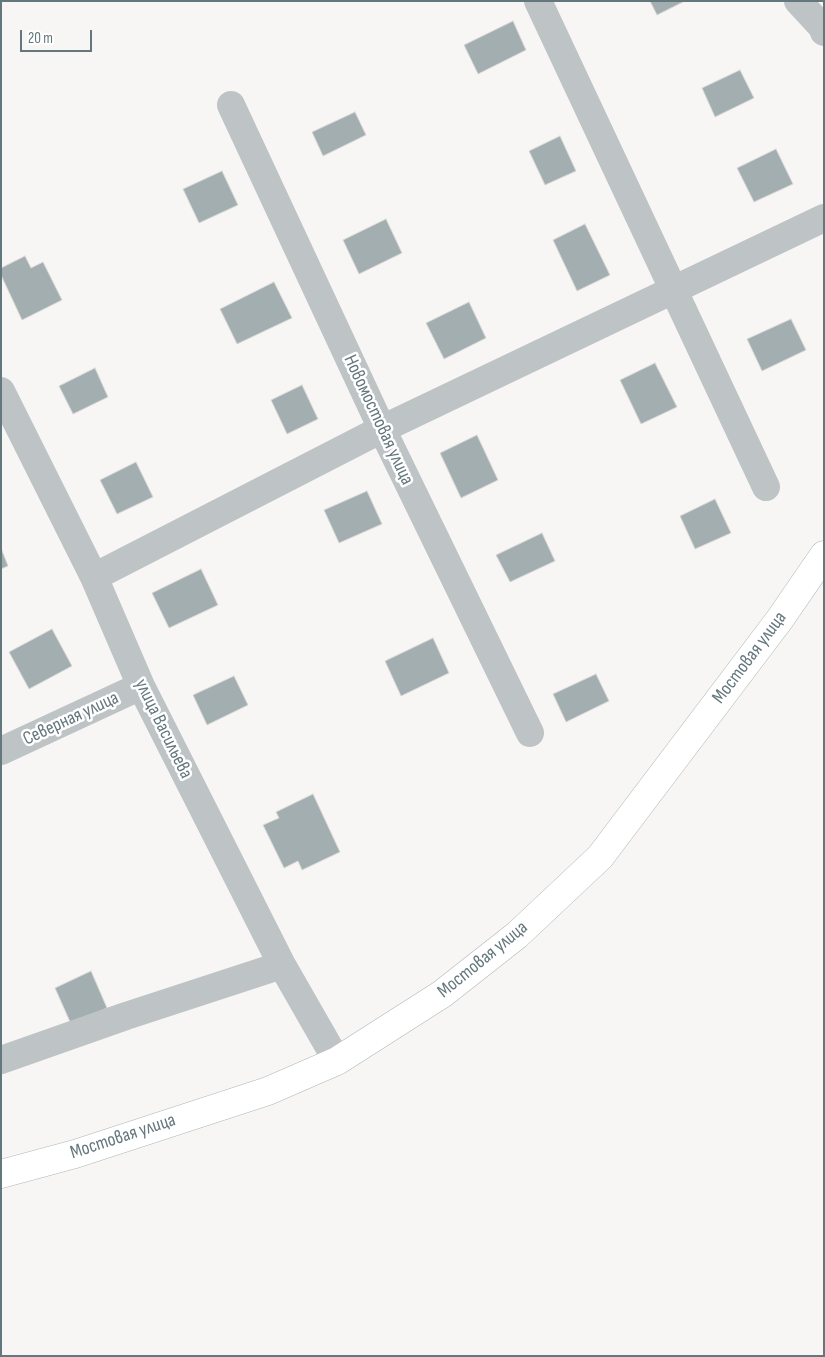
<!DOCTYPE html>
<meta charset="utf-8">
<style>
body{margin:0}
#map{position:relative;width:825px;height:1357px;overflow:hidden;background:#f7f6f4;font-family:"Sofia Sans Condensed",sans-serif}
canvas{display:block}
.frame{position:absolute;inset:0;border:2px solid #64777d;pointer-events:none}
.scale{position:absolute;left:20px;top:30px;width:72px;height:22px;box-sizing:border-box;border:2px solid #64777d;border-top:0;padding-left:6px;font-size:15px;line-height:18px;white-space:nowrap;color:#64777d;-webkit-text-stroke:4px #fff;paint-order:stroke}
</style>
<div id="map">
<canvas width="825" height="1357"></canvas>
<div class="frame"></div>
<div class="scale">20 m</div>
</div>
<script>
const ctx = document.querySelector('canvas').getContext('2d');
ctx.lineJoin = 'round';
function fill(path, color) { ctx.fillStyle = color; ctx.fill(path, 'evenodd'); }
const shape = rows => new Path2D(rows.map(r => 'M' + r).join(''));
function stroke(path, color, width, dash) { ctx.strokeStyle = color; ctx.lineWidth = width; ctx.lineCap = dash ? 'butt' : 'round'; ctx.setLineDash(dash || []); ctx.stroke(path); }
function label(font, color, halo, rows, align = 'center') {
  ctx.font = font + ' "Sofia Sans Condensed",sans-serif'; ctx.lineWidth = 5; ctx.setLineDash([]); ctx.textBaseline = 'middle'; ctx.strokeStyle = halo; ctx.fillStyle = color; for (const [text, x, y, turn = 0] of rows) {
    ctx.save(); ctx.translate(x, y); ctx.rotate((+turn || 0) * Math.PI / 180); ctx.textAlign = isNaN(turn) ? turn : align; if (halo) ctx.strokeText(text, 0, 0); ctx.fillText(text, 0, 0); ctx.restore();
  }
}
const building = shape([
 [650,1,685,1,657,15,650,1],
 [513,21,526,50,478,74,464,45,513,21],
 [740,70,754,98,715,117,702,88,740,70],
 [355,112,366,135,323,156,312,132,355,112],
 [560,136,576,171,545,185,529,151,560,136],
 [776,149,793,184,754,202,737,168,776,149],
 [222,171,238,205,199,223,183,189,222,171],
 [386,219,402,253,359,274,343,240,386,219],
 [585,224,610,275,577,291,553,240,585,224],
 [25,256,31,268,43,262,62,300,22,320,1,275,1,268,25,256],
 [274,282,292,318,237,344,220,309,274,282],
 [469,302,486,338,444,359,426,323,469,302],
 [791,319,806,350,762,371,747,339,791,319],
 [655,363,677,407,641,424,620,380,655,363],
 [95,368,108,397,73,414,59,386,95,368],
 [302,385,318,419,287,434,271,400,302,385],
 [477,435,498,480,461,498,440,453,477,435],
 [136,462,153,497,117,514,100,480,136,462],
 [367,491,382,524,339,543,324,510,367,491],
 [715,499,731,533,695,549,680,516,715,499],
 [542,533,555,561,510,582,496,555,542,533],
 [1,548,8,566,1,569,1,548],
 [201,569,218,605,169,628,152,593,201,569],
 [52,629,72,666,29,689,9,652,52,629],
 [433,638,449,673,401,696,385,661,433,638],
 [596,674,609,701,566,722,553,694,596,674],
 [234,676,248,705,207,725,193,695,234,676],
 [313,794,340,852,302,870,298,861,284,868,263,825,279,818,276,812,313,794],
 [91,971,107,1008,71,1024,55,988,91,971]
]);
const minor = shape([
 [538,1,766,487],
 [798,1,822,27,824,32],
 [231,105,382,429,530,733],
 [1,391,94,577,141,686,282,965,337,1061],
 [94,577,382,429,824,218],
 [1,751,141,686],
 [1,1060,126,1016,282,965]
]);
const major = shape([
 [1,1174,75,1154,268,1091,337,1061,442,994,517,935,600,857,780,619,824,555]
]);
const streetNames = [
 ["Новомостовая улица",378,420,65],
 ["Мостовая улица",750,658,-53],
 ["Северная улица",71,719,-25],
 ["улица Васильева",163,729,64],
 ["Мостовая улица",483,960,-39],
 ["Мостовая улица",123,1137,-18]
];
fill(building, '#a3aeb1');
stroke(building, '#d8d8d6', 1);
stroke(major, '#afb6b8', 29);
stroke(minor, '#bec3c5', 28);
stroke(major, '#fff', 28);
label('19px', '#64777d', '#fff', streetNames);
</script>
